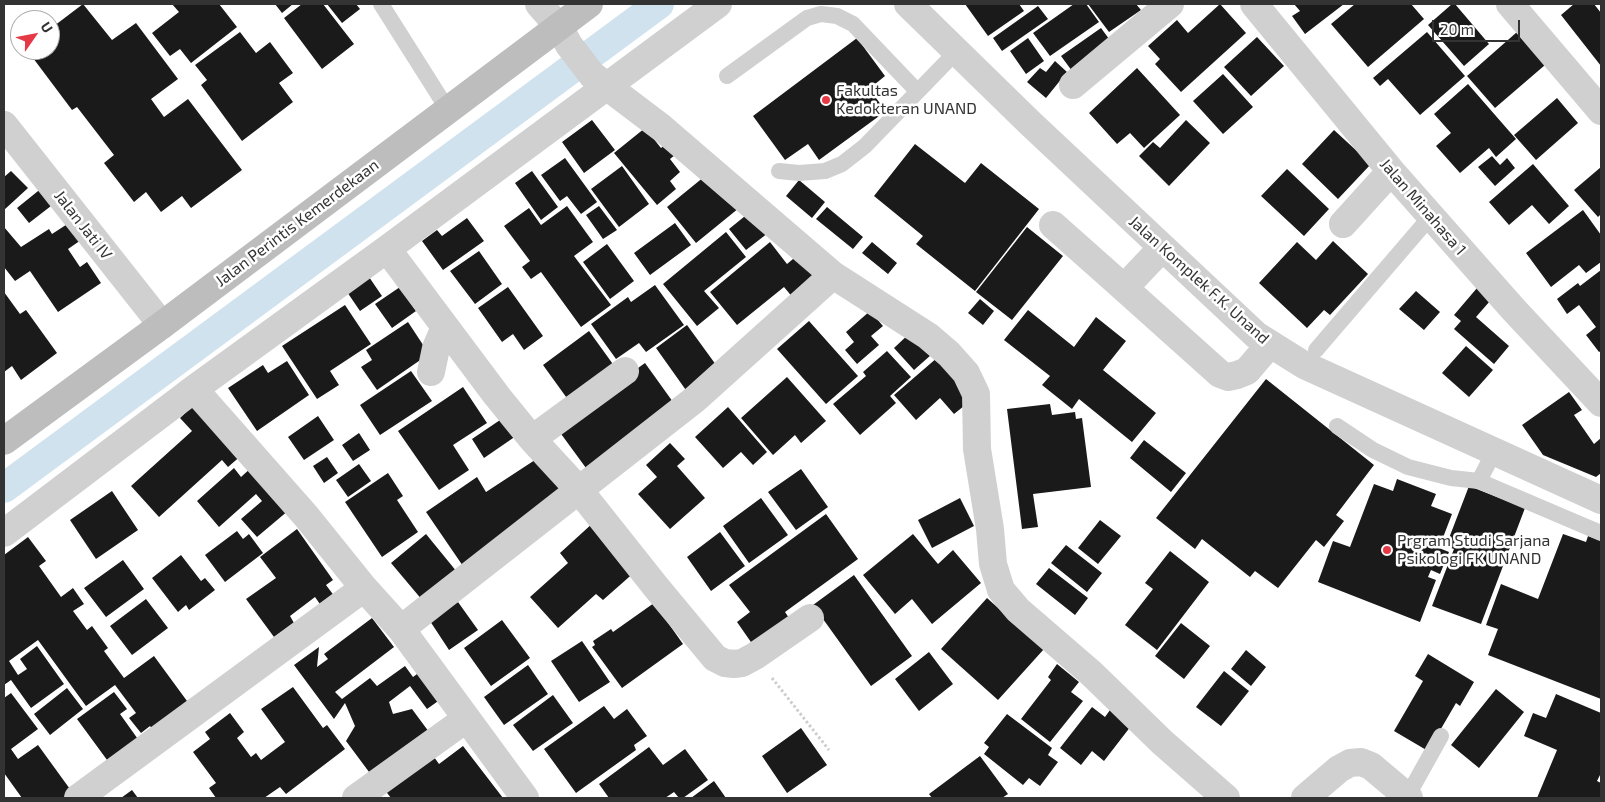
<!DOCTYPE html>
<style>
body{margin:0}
#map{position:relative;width:1605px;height:802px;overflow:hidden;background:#fff;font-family:"Exo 2",sans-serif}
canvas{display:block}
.frame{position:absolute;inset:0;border:5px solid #333;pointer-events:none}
.north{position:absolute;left:10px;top:10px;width:50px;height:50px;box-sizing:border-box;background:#fff;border:1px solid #adadad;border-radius:50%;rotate:57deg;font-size:14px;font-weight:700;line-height:20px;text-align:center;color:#333}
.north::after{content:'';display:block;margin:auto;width:18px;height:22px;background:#e63946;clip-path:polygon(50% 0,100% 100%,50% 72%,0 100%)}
.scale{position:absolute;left:1432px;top:20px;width:88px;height:22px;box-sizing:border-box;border:2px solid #333;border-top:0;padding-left:6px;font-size:15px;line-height:18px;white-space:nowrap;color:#333;-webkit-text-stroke:4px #fff;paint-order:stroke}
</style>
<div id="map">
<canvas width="1605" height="802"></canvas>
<div class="frame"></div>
<div class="north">U</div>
<div class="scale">20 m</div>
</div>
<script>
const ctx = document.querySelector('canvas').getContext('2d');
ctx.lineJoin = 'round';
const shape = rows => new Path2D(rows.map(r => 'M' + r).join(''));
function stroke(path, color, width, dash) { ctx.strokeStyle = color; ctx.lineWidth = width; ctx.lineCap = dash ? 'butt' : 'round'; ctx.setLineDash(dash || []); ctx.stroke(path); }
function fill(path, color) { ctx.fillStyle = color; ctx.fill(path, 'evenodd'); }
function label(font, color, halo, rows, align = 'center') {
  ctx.font = font + ' "Exo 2",sans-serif'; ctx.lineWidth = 5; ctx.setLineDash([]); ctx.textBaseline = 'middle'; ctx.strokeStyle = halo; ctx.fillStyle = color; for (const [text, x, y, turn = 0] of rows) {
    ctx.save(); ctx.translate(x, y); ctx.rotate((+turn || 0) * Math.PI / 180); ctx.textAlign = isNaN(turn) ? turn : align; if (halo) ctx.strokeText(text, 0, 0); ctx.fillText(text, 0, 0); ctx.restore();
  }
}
const canal = shape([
 [4,488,659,4]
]);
const building = shape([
 [83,4,112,40,136,23,178,79,151,99,164,117,188,99,242,170,191,208,182,196,161,212,146,192,134,202,104,163,114,155,77,107,72,110,27,50,50,50,50,29],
 [172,4,219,4,237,27,191,63,180,49,170,56,152,33,179,12],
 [275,4,293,4,282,13],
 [302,4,323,4,354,44,322,69,284,18],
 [327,4,356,4,360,9,342,23],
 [965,4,1019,4,1024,11,988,36],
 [1074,4,1086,4,1099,22,1050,56,1033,33],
 [1088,4,1136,4,1141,10,1109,32],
 [1220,4,1246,33,1181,92,1155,64,1160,59,1148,46,1177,20,1188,33],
 [1294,4,1344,4,1305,34,1292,16,1300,11],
 [1355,4,1411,4,1424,19,1368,67,1331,24],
 [1452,4,1455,4,1489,44,1464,66,1428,25],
 [1574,4,1594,4,1601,13,1601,66,1561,15],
 [1038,6,1048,19,1002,51,993,38],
 [1101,28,1115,47,1075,75,1061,56],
 [240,32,256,53,270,42,293,73,279,83,293,102,242,141,201,85,207,80,195,65],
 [1427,32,1465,76,1420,115,1388,79,1380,86,1373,78],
 [1517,32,1545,65,1495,108,1467,76],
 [1257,37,1284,66,1251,96,1224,67],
 [857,38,885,76,869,89,886,111,819,160,808,144,785,160,753,116],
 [1028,38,1044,61,1026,74,1010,51],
 [1055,61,1067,72,1046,98,1027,82,1040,68,1046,72],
 [1137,68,1180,115,1144,148,1130,133,1117,144,1089,113],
 [1223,74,1253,107,1223,134,1193,101],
 [1468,84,1516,139,1496,157,1489,148,1460,173,1436,146,1451,133,1434,114],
 [1557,98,1578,123,1536,160,1514,135],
 [592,120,615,150,584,173,562,142],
 [1186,120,1210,143,1169,186,1139,156,1153,142,1160,148],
 [645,128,661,148,671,140,680,151,670,159,680,172,670,181,676,189,657,205,614,153],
 [1334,130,1371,164,1338,199,1302,164],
 [915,144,965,183,981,163,1039,209,975,291,916,244,923,236,874,196],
 [1492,156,1500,165,1507,158,1515,168,1495,186,1478,167],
 [565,158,597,202,581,214,567,196,560,201,541,175],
 [1533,164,1569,206,1549,224,1532,205,1509,225,1489,202],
 [622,166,649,204,619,227,591,189],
 [1601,167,1601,214,1598,217,1574,190],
 [1287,169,1329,209,1304,236,1261,196],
 [11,171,28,188,4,210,4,177],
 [532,171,558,207,541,220,515,183],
 [710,172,739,208,696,243,667,207],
 [799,180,825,202,812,218,786,196],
 [48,183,60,199,29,223,17,208],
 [567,206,593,242,574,256,611,305,581,327,541,272,531,279,522,267,530,261,504,226,529,208,541,225],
 [599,206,617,230,603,239,586,215],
 [827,207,863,237,853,249,816,219],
 [1583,210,1601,235,1601,262,1586,273,1579,265,1551,287,1526,253],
 [750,212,768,233,746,250,729,229],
 [467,218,484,241,443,270,422,241,437,230,442,236],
 [72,221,84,238,68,249,80,267,87,262,101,283,58,312,30,271,15,281,4,267,4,227,21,247,49,229,52,234],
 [675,223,691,245,650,275,634,253],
 [1027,227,1063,256,1012,320,976,292],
 [726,232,746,257,704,291,719,308,697,326,663,284],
 [1333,241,1368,274,1330,315,1324,310,1307,328,1259,283,1297,242,1316,260],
 [770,242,787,264,799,254,819,279,794,299,784,287,737,325,710,292],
 [872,242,897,263,888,274,862,253],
 [607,244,634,281,610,299,583,262],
 [479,251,502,284,475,304,450,271],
 [1601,270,1601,351,1599,352,1586,335,1596,327,1579,305,1567,314,1557,299,1578,283,1580,286],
 [367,274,382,296,360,311,345,289],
 [1483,281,1497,293,1476,317,1509,346,1494,364,1454,329,1461,321,1454,315],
 [655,285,684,325,646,352,639,343,616,359,591,324,628,297,631,302],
 [400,287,416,311,392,328,375,304],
 [508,287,543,336,524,350,513,334,502,342,478,308],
 [1416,291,1440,312,1424,330,1399,309],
 [4,292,20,314,26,310,57,353,21,380,12,366,4,372],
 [980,299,994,311,983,325,968,313],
 [345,305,371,344,330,371,339,385,317,399,282,346],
 [1028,310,1074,347,1096,317,1126,341,1103,370,1156,413,1132,442,1079,399,1072,409,1042,385,1050,376,1004,340],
 [870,311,883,326,871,336,879,345,857,364,845,350,854,342,846,332],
 [809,321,858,376,826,404,777,349],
 [408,322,429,354,377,390,361,367,372,360,366,350],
 [687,325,719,369,688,393,656,348],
 [589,331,615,367,569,401,543,365],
 [911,332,931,355,914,370,894,348],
 [1466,346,1493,370,1469,397,1442,373],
 [887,351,911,377,890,396,896,403,860,435,833,404,866,376,863,372],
 [938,357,974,398,954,414,940,398,916,420,894,395],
 [287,361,309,395,257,431,228,388,263,365,268,373],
 [645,363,678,409,586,468,556,427],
 [411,371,432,401,380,435,360,405],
 [787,377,826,421,801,443,795,435,773,455,741,418],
 [1266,379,1374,465,1336,515,1344,521,1324,547,1316,540,1278,588,1255,571,1250,577,1202,539,1195,549,1156,518],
 [463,387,487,423,453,445,469,470,439,490,398,431],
 [1569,392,1582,410,1574,415,1594,444,1601,438,1601,473,1596,477,1543,455,1522,425],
 [196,403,243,454,228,467,222,460,159,517,131,486,192,431,180,418],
 [1050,404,1052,415,1075,412,1076,419,1082,418,1091,487,1033,494,1038,527,1022,529,1007,409],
 [728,407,767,452,753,465,741,452,723,468,695,437],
 [318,416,334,440,304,460,288,437],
 [503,418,516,436,484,458,472,439],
 [359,433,370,450,353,461,342,445],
 [1144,440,1186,473,1171,492,1130,458],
 [670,443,685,459,677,466,705,498,670,529,638,494,657,477,646,465],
 [327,457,338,473,324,483,313,466],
 [538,458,566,499,465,569,426,512,477,477,486,492],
 [359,464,371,481,348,497,336,480],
 [252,467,289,510,257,537,241,519,262,501,256,494,219,527,197,501,234,468,241,477],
 [801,469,828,507,796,530,768,492],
 [388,473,403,496,397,500,418,532,382,557,345,502],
 [1397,479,1436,494,1431,506,1452,514,1439,548,1449,552,1440,574,1431,570,1428,577,1436,580,1420,622,1318,582,1333,541,1350,547,1374,484,1393,491],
 [1469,486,1525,508,1481,624,1432,606,1454,549,1446,546],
 [112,491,138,530,96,559,70,520],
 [761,498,788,535,749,563,723,526],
 [960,498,974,526,932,548,918,520],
 [826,514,858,559,785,612,789,618,753,645,737,622,750,612,729,585],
 [1100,520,1121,536,1098,564,1078,548],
 [594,522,637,570,603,600,596,594,558,628,530,597,568,563,560,553],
 [297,529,333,580,326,585,335,597,322,607,315,597,290,616,294,623,274,637,246,599,276,578,260,557],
 [237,531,243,539,249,534,263,553,225,582,205,555],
 [720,532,745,566,711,591,687,557],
 [426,534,457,572,423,601,391,563],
 [913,534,938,564,953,550,981,583,932,624,912,599,895,614,863,575],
 [1563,534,1586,542,1588,536,1601,541,1601,699,1488,655,1498,629,1486,625,1501,584,1538,599],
 [28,537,46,561,39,566,61,597,73,588,84,604,73,611,87,630,92,626,108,648,104,651,124,678,154,656,187,701,156,734,150,726,141,733,129,718,136,713,115,685,86,706,38,640,9,661,18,675,27,669,20,659,37,646,64,684,31,708,11,680,4,685,4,555],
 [1066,545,1102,573,1087,592,1051,563],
 [1170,551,1209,582,1157,650,1125,625,1153,589,1145,583],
 [181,555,201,581,205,578,215,590,189,610,186,605,178,612,152,578],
 [123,560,144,589,106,617,84,588],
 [1049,568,1088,598,1075,615,1036,584],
 [854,575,912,656,871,686,813,605],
 [987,598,1044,649,998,700,941,649],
 [146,599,168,628,132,655,110,626],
 [458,602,478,630,449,650,430,621],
 [654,603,683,644,622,688,592,647,595,645,593,641,611,629,613,632],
 [372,618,394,647,335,692,342,699,370,678,377,686,405,666,413,677,421,671,441,699,427,709,410,686,389,702,393,714,412,709,429,732,372,776,346,741,355,726,345,703,334,719,294,665,319,647,317,667,328,659,324,654],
 [502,620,530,658,491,686,464,648],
 [1181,623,1210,646,1184,679,1155,656],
 [582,641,610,682,579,702,551,661],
 [1246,650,1266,667,1251,686,1231,669],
 [929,652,953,684,919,711,895,679],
 [1428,654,1474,682,1460,706,1456,703,1428,751,1394,731,1423,681,1415,676],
 [1057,664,1079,682,1071,692,1083,701,1050,742,1021,719,1051,680,1048,677],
 [528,665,548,694,504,725,484,697],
 [1224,671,1249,691,1221,726,1196,707],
 [293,687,323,728,327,725,345,749,286,794,280,787,264,798,216,798,209,788,216,783,193,752,210,739,205,732,230,713,244,732,237,738,251,757,256,753,261,760,285,742,261,709],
 [67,688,83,709,50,735,34,714],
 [1496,689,1524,712,1479,768,1451,745],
 [114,692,127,709,120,714,140,742,110,764,77,719],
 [11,693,38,729,11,749,18,759,38,745,75,796,72,798,22,798,4,773,4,698],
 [1556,694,1601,713,1601,773,1597,781,1601,783,1601,798,1537,798,1557,750,1524,736,1533,713,1546,718],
 [553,695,573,723,533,751,513,725],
 [604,706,614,719,627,709,647,736,634,745,636,750,576,793,544,749],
 [1092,707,1105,717,1110,710,1131,726,1104,761,1092,751,1081,765,1060,748],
 [1007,714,1052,748,1048,755,1058,762,1040,786,1029,778,1023,785,984,754,989,747,984,743],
 [801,728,827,765,787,793,762,756],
 [463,746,503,798,391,798,384,789,429,750,439,764],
 [649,747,663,765,685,749,708,780,683,798,679,798,674,792,665,798,609,798,599,784],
 [980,756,1008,794,1002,798,932,798,929,794],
 [714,781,726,798,691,798],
 [132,790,138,798,121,798]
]);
const path = shape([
 [772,678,829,750]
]);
const lane = shape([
 [381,4,448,110],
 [727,76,807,18,821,14,837,16,853,24,917,91],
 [779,171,799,173,825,171,842,164,865,146,957,51],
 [1316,350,1431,216],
 [1337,426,1373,450,1408,467,1451,478,1479,481,1494,452],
 [1479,481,1601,533],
 [1407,797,1441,736]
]);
const street = shape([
 [539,4,559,27,569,45,592,75,662,128,833,275,928,336,949,354,966,373,976,394,977,449,990,529,993,564,1001,590,1018,610,1091,673,1162,742,1226,798],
 [908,4,1030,123,1256,335,1304,365,1601,500],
 [1254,4,1391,171,1514,310,1601,403],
 [1510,4,1601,111],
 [1073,85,1170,4],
 [4,125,162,325],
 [1343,224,1391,171],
 [1053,225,1124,288],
 [1162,248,1124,288,1220,374,1228,377,1237,375,1247,371,1270,344],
 [387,249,497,396,532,439,579,490,656,587,715,658,725,663,734,664,742,663,755,656,810,618],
 [431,372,436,348,445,327],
 [194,389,306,516,364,588,401,629,525,798],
 [532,439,625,371],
 [4,533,194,389,387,249,718,4],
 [401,629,694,400,833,275],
 [78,798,364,588],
 [356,798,466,719],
 [1305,798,1339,769,1350,763,1361,762,1371,766,1409,798]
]);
const secondary = shape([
 [4,441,162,325,589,4]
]);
const markers = [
 [826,100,5,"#e63946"],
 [1387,550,5,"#e63946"]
];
const poiNames = [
 ["Fakultas",836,91],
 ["Kedokteran UNAND",836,109],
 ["Prgram Studi Sarjana",1397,541],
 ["Psikologi FK UNAND",1397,559]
];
const streetNames = [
 ["Jalan Minahasa 1",1423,207,49],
 ["Jalan Perintis Kemerdekaan",297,223,-37],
 ["Jalan Jati IV",83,225,52],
 ["Jalan Komplek F.K. Unand",1199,280,42]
];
stroke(canal, '#cfe2ee', 30);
fill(building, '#1a1a1a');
stroke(path, '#cdcdcd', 3, [2.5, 2.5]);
stroke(lane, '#d0d0d0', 16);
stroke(street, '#d0d0d0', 28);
stroke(secondary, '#bdbdbd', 28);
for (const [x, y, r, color] of markers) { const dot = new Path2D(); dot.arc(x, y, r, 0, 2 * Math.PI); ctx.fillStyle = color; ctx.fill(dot); stroke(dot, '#fff', 2); }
label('16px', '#333', '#fff', poiNames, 'left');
label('16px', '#333', '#fff', streetNames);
</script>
